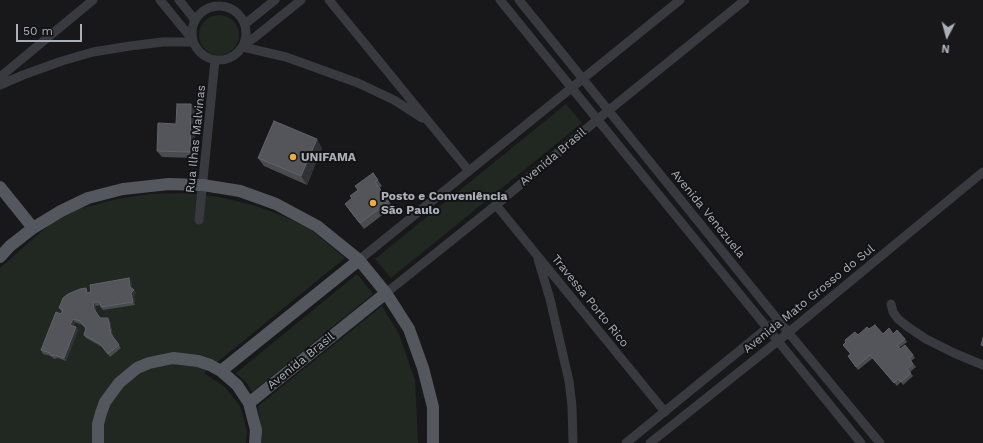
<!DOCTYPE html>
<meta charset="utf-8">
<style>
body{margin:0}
#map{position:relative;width:983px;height:443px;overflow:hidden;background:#18181a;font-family:"Work Sans",sans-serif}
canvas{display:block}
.north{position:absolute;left:927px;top:16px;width:40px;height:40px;-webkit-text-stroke:3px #131315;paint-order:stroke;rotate:186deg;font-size:11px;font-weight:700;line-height:16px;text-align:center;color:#aaafb9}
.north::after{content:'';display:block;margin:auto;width:14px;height:18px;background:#aaafb9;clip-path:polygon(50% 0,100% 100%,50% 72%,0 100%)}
.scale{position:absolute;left:16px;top:24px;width:66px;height:18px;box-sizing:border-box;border:2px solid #aaafb9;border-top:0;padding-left:5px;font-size:12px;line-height:14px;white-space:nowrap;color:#aaafb9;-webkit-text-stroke:3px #131315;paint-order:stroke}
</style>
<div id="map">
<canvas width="983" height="443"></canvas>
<div class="north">N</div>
<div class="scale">50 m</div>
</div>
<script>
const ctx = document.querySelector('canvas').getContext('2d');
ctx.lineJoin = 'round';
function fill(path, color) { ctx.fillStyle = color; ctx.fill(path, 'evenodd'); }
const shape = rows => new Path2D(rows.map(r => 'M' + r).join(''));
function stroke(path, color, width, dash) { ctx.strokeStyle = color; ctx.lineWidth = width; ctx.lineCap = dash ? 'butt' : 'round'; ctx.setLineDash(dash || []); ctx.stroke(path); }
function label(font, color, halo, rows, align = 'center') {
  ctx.font = font + ' "Work Sans",sans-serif'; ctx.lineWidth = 4; ctx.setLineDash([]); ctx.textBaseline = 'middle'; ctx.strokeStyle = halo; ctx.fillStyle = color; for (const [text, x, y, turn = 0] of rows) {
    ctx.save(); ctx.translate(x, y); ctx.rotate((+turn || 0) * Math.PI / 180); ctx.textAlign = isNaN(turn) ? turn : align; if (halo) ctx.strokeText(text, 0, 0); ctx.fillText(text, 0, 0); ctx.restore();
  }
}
const green = shape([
 '199 35a20 20 0 1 1 40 0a20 20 0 1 1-40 0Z',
 [566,104,582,123,391,278,375,259],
 [190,193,219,197,253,205,281,215,309,228,345,258,204,373,225,387,240,406,247,430,246,443,0,443,0,268,50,224,78,209,117,199,149,194],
 [357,274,373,294,252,392,246,382,236,373],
 [382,306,399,334,415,380,418,443,261,443,261,428,258,406]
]);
const minor = shape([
 [160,0,192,39],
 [179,0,195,20],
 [329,0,469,171],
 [500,0,861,443],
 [519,0,778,320,880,443],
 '192 33a27 27 0 1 1 54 0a27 27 0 1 1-54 0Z',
 [245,24,275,0],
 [245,43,254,38,301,0],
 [243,47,286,57,358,83,394,100,422,118],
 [0,77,93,0],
 [0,85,23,75,62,61,93,52,130,46,163,42,193,42],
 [496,205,665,412],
 [199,220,215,60],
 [538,259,550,299,569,381,572,406,573,443],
 [359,260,680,0],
 [386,293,496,205,598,119,745,0],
 [891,304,893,312,898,319,908,327,926,339,954,353,983,365],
 [626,443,771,325],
 [650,443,778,341,983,172]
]);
const major = shape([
 [0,187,33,228],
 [0,257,10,246,33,228,61,211,88,198,123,189,169,184,203,185,240,191,276,204,317,226,359,260,386,293,409,329,423,368,433,407,433,443],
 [221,371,359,260],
 [249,403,386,293],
 [98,443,98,424,101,413,105,402,119,383,137,368,149,363,173,358,198,361,210,365,221,371,237,385,249,403,256,430,255,443]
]);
const wall = shape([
 [191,104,196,110,194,158,162,157,157,151,176,124],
 [322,148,307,185,264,166,258,158],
 [373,173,382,186,379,188,393,207,364,229,349,210,352,198,358,190],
 [131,281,132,289,136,293,134,296,135,305,103,310,101,307,101,305,96,306,96,312,100,318,110,321,113,337,121,348,110,357,102,347,86,338,84,335,86,329,82,325,75,322,73,326,76,327,78,330,66,361,58,358,54,359,51,356,43,354,41,350,62,311,61,311,59,308,88,292],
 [869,329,883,334,893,334,905,339,907,342,899,348,900,349,913,355,915,358,911,361,916,367,910,372,913,376,903,385,901,382,897,386,873,358,858,370,848,356,850,354,843,345,858,335]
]);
const shadedWall = shape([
 [191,104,196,110,194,158,190,152],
 [317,139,322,148,307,185,301,176],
 [129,278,131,281,133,290,130,287],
 [134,290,136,293,134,296,135,305,133,302,131,293],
 [93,302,96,306,96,312,94,309],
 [108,318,110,321,113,338,111,334],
 [73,319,75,322,72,328,70,325],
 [76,327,78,330,66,361,64,358]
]);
const building = shape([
 [177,104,191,104,190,152,157,151,158,123,176,124,177,104],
 [274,121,317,139,301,176,258,158,274,121],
 [373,173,378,180,375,182,389,201,360,223,345,204,352,198,350,196,358,190,355,186,373,173],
 [129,278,130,287,134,290,131,293,133,302,101,307,100,302,93,302,94,309,100,318,108,318,111,334,119,345,108,354,100,344,84,335,86,328,80,321,73,319,70,325,76,327,64,358,55,355,51,356,50,353,41,350,56,312,61,314,63,309,59,308,63,298,68,294,80,289,86,288,87,293,91,292,90,285,129,278],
 [875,325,883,334,889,328,893,334,897,330,905,339,897,345,900,349,905,345,913,355,909,358,913,364,907,369,911,373,901,382,898,379,894,383,870,355,856,367,848,356,851,354,843,345,846,342,845,340,855,332,858,335,867,327,869,329,875,325],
 [983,338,983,346,981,345,983,338]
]);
const markers = [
 [293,157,4,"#edac3c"],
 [373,203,4,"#edac3c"]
];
const streetNames = [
 ["Rua Ilhas Malvinas",196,139,-84],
 ["Avenida Brasil",553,157,-40],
 ["Avenida Venezuela",708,214,51],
 ["Avenida Mato Grosso do Sul",809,299,-39],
 ["Travessa Porto Rico",590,301,51],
 ["Avenida Brasil",301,361,-39]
];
const poiNames = [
 ["UNIFAMA",301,157],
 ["Posto e Conveniência",381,196],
 ["São Paulo",381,210]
];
fill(green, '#202821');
stroke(minor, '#393a3f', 9);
stroke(major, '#55575e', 12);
fill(wall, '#494b4f');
fill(shadedWall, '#313235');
fill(building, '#54555a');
stroke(building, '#616369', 1);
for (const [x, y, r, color] of markers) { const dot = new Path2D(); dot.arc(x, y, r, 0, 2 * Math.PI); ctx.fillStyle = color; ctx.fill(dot); stroke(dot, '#131315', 1.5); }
label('12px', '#aaafb9', '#131315', streetNames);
label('bold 12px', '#aaafb9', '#131315', poiNames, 'left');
</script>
